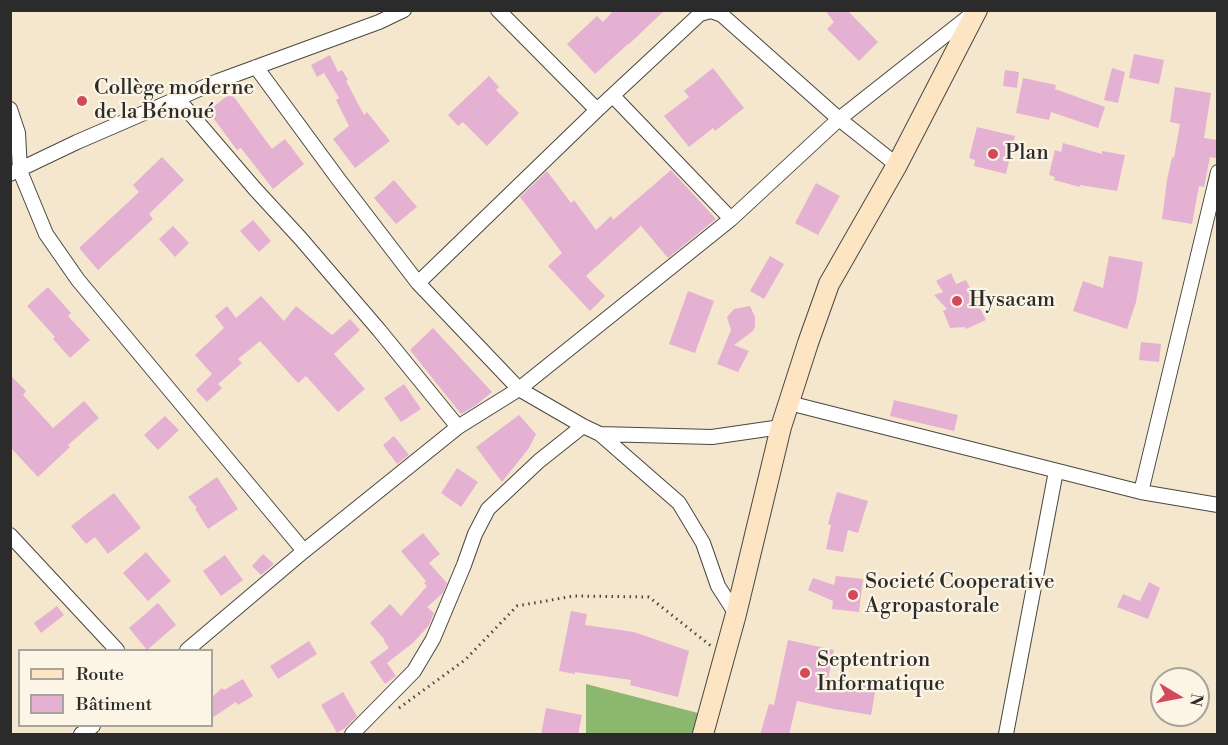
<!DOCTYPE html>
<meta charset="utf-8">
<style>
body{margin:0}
#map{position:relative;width:1228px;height:745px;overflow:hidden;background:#f5e7cd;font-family:"Libre Bodoni",serif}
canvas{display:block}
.frame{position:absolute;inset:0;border:12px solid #2b2b2b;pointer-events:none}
.legend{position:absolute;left:18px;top:649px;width:195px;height:78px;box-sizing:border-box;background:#fcf5e5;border:2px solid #a8a49b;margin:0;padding:8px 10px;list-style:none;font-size:18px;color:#2b2b2b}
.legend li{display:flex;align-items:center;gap:12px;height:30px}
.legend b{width:30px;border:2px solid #a8a49b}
.north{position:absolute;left:1150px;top:667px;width:60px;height:60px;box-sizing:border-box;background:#fcf5e5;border:2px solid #a8a49b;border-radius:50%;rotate:100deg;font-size:16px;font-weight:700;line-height:24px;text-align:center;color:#2b2b2b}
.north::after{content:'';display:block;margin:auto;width:21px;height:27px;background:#d1495b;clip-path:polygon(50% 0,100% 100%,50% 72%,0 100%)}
</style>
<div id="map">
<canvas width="1228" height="745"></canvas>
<div class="frame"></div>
<ul class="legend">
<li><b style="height:8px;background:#fde5c4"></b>Route</li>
<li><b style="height:16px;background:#e4b1d2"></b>Bâtiment</li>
</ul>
<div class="north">N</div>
</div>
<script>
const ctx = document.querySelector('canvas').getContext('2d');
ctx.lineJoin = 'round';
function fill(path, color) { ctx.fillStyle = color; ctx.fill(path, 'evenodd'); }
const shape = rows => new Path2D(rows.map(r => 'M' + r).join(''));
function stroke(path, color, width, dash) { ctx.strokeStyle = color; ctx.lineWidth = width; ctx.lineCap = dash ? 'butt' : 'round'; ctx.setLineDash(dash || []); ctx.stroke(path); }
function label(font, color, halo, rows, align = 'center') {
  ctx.font = font + ' "Libre Bodoni",serif'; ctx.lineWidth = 4.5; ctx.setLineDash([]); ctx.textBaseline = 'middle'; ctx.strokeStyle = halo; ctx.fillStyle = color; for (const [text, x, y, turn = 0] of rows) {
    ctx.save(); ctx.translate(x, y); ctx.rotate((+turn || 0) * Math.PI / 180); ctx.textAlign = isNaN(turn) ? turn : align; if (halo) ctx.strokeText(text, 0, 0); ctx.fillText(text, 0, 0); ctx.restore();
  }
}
const forest = shape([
 [586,684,698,713,693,734,586,734]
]);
const building = shape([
 [614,10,665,10,629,44,628,44,595,74,567,44,597,16,603,22],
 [825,10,847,10,878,42,859,61,827,29,834,22],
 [1134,54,1164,60,1159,84,1129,78],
 [330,55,338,72,342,70,348,80,346,81,364,115,367,112,390,141,355,168,333,139,349,126,336,100,339,98,324,73,317,77,311,65],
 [713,68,744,108,715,131,713,128,689,147,664,116,689,97,684,91],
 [1112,68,1125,72,1118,103,1104,100],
 [1005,70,1019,72,1017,88,1003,86],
 [489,76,499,87,496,90,519,113,487,146,463,122,458,126,448,115],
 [1023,78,1056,85,1055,89,1105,107,1098,128,1051,112,1049,120,1016,113],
 [1175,87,1211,93,1204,138,1218,140,1216,158,1210,157,1204,187,1199,186,1192,224,1162,219,1167,180,1172,157,1174,158,1180,124,1170,122],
 [231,93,272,149,285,139,304,164,273,189,241,148,237,150,208,111],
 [977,127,1015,136,1006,174,974,166,975,160,969,158],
 [1063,143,1102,154,1102,151,1125,155,1117,191,1080,185,1080,187,1054,180,1055,177,1049,175,1055,150,1061,152],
 [162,157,184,180,149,214,153,219,98,270,79,248,139,192,133,185],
 [671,170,716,219,668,258,641,226,586,276,605,296,590,311,548,266,562,253,520,197,547,171,571,203,574,200,596,230,611,216,613,220],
 [394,180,417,207,396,224,374,198],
 [816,183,840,196,818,235,795,223],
 [253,220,271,241,259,252,240,231],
 [173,226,189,243,175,257,159,239],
 [770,256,784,264,764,299,750,291],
 [1109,256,1143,262,1136,302,1127,329,1073,311,1083,281,1103,288],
 [951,273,956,284,966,280,986,320,966,329,965,327,950,328,943,311,947,309,934,295,943,292,936,281],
 [48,287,71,313,68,316,90,340,70,358,53,339,55,337,27,306],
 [688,291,714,301,695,353,669,344],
 [261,296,284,321,296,306,332,335,350,319,360,330,334,354,365,389,338,412,306,376,298,383,260,341,238,359,242,363,218,384,222,388,207,402,196,390,212,374,195,355,224,328,215,316,227,306,236,318],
 [750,306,755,317,755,326,753,331,734,345,749,351,738,372,717,364,731,330,727,317,734,309],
 [433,328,492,392,475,406,461,414,410,350],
 [1141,342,1161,344,1159,362,1139,360],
 [10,375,26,391,23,395,53,428,84,401,99,418,68,445,70,447,38,477,10,447],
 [404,384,421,409,401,422,384,398],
 [894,400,958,415,954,431,890,416],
 [519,415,536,434,529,448,502,482,476,447],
 [165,416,179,430,158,450,144,435],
 [394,436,409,455,397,464,383,445],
 [457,468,478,482,461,507,441,493],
 [217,477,238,509,208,529,195,509,197,508,188,497],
 [837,492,868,501,858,533,848,530,843,552,826,549,831,525,828,524],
 [114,493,141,528,108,554,95,537,86,544,71,526],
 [423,533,440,554,429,563,447,583,443,593,427,607,434,613,429,625,414,642,387,663,396,676,385,684,370,662,389,648,384,641,385,640,370,623,390,604,401,616,427,586,424,583,426,581,401,551],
 [146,552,171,581,148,601,123,573],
 [263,554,274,564,261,575,252,566],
 [225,555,243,580,221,596,203,571],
 [836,576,863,579,859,612,832,609,833,601,808,590,813,578,834,585],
 [1149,582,1160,588,1148,619,1117,607,1123,594,1140,601],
 [158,603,176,625,147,650,129,628],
 [57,606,64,615,41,633,34,623],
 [571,611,587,614,585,625,634,632,689,651,678,697,630,685,631,680,575,672,575,674,559,671],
 [788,640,834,650,828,680,876,687,871,715,834,709,797,701,789,735,760,735,769,704,774,705],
 [309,641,317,654,278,679,270,666],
 [243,679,253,696,238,705,236,702,212,718,212,697,222,688,224,690],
 [343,692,357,716,345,728,337,733,321,705],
 [546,708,582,715,578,735,541,735]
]);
const path = shape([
 [399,708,465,660,517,606,574,596,649,597,711,646]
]);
const street = shape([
 [498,10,597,110],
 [256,67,339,180,418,283,519,389,583,426,600,434,679,503,703,543,718,586,736,614],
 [613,96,731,219],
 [177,98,255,189,301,239,379,330,458,427],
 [10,109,18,133,20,171,46,234,78,280,304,551],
 [10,174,77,142,218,81,379,22,404,10],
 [418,283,597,110,700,14,711,11,722,15,839,119,897,165],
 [789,403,1141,492,1218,505],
 [600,434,712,437,781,427],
 [1141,492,1218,172],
 [10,535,117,650],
 [187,650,304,551,458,427,519,389,731,219,839,119,972,14],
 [81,734,93,726],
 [352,734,414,671,433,639,464,565,475,534,488,509,539,461,583,426],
 [1006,734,1056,471]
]);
const secondary = shape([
 [703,734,736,614,781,427,808,343,829,284,897,165,977,10]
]);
const markers = [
 [82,101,6,"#d1495b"],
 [993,154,6,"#d1495b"],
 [957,301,6,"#d1495b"],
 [853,595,6,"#d1495b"],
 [805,673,6,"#d1495b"]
];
const poiNames = [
 ["Collège moderne",94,89],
 ["de la Bénoué",94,113],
 ["Plan",1005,154],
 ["Hysacam",969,301],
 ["Societé Cooperative",865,583],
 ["Agropastorale",865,607],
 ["Septentrion",817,661],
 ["Informatique",817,685]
];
fill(forest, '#8cb76e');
fill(building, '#e4b1d2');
stroke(street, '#494743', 16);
stroke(secondary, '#494743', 22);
stroke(path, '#494743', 3, [1.5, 4.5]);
stroke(street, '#fff', 14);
stroke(secondary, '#fde5c4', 20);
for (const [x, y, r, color] of markers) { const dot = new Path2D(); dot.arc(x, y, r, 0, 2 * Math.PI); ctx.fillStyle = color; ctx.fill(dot); stroke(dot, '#fcf5e5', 2); }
label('21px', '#2b2b2b', '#fcf5e5', poiNames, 'left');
</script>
